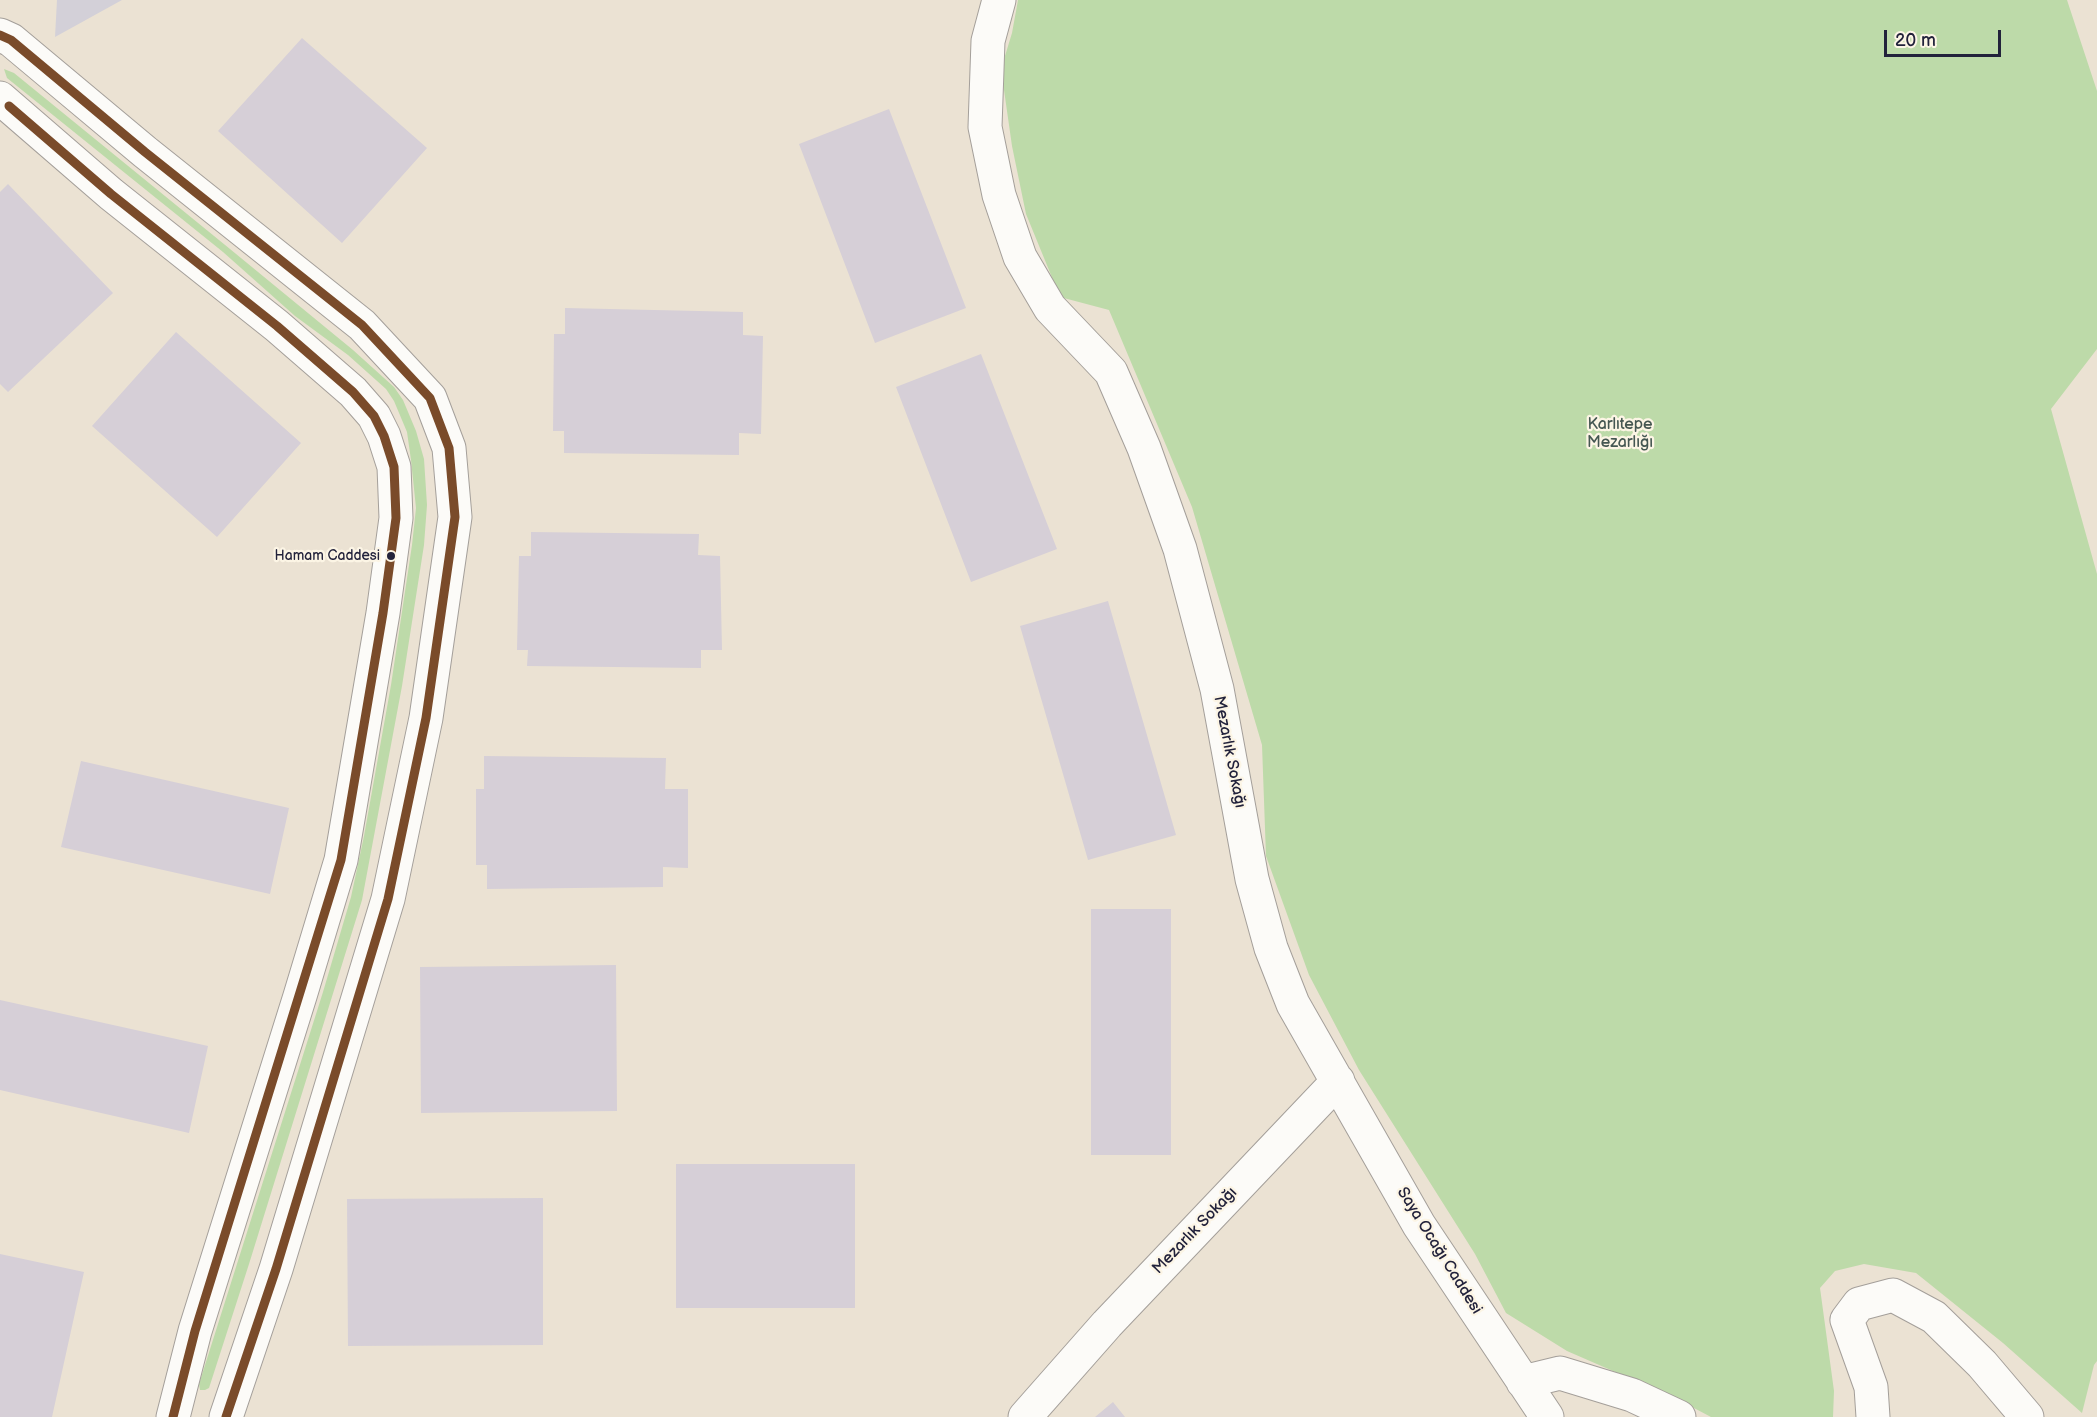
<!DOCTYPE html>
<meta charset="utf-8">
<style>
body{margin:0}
#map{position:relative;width:2097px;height:1417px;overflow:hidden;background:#ebe2d3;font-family:"Balsamiq Sans",sans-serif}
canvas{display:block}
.scale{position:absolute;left:1884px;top:30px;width:117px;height:27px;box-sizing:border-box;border:3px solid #22223b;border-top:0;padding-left:8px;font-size:18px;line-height:21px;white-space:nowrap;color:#22223b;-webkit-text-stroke:4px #fcf5e5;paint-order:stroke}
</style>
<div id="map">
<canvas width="2097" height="1417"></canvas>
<div class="scale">20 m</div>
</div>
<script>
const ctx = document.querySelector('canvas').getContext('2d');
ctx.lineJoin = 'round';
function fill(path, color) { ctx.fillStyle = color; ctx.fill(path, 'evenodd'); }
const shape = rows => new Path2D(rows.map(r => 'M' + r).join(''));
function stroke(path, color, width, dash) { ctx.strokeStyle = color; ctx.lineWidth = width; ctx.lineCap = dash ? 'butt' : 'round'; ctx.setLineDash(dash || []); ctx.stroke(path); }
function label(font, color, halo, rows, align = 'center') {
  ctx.font = font + ' "Balsamiq Sans",sans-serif'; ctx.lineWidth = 4.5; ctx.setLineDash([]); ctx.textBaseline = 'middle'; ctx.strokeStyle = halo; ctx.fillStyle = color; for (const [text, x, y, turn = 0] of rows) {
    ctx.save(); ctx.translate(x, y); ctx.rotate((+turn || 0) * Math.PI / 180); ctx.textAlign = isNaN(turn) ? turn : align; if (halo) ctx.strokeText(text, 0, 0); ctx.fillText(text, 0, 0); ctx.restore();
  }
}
const industrial = shape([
 [57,0,122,0,55,37]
]);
const green = shape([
 [1018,0,2067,0,2097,91,2097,349,2051,409,2097,574,2097,1361,2094,1365,2082,1413,2003,1343,1916,1273,1864,1264,1835,1271,1820,1288,1834,1391,1833,1417,1711,1417,1675,1398,1567,1351,1506,1313,1475,1254,1359,1070,1309,975,1266,856,1262,745,1192,507,1109,310,1060,297,1026,214,1012,146,1001,69,1012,33],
 [4,69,14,73,230,249,353,350,394,387,403,400,416,431,424,459,427,505,424,545,402,686,362,900,249,1264,209,1388,205,1390,200,1390,199,1384,323,992,351,897,364,836,391,685,412,545,416,508,411,460,407,432,394,401,386,389,348,355,295,316,223,252,7,78]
]);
const building = shape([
 [302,38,427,148,342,243,218,131],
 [889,109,966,308,875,343,799,144],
 [8,184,113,293,8,392,0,384,0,192],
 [565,308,743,312,743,335,763,336,761,434,739,433,739,455,564,453,564,431,553,431,554,334,565,334],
 [176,332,301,443,217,537,92,426],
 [981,354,1057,549,971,582,896,387],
 [531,532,699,534,698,555,720,556,722,650,701,650,701,668,527,666,528,650,517,650,519,556,531,556],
 [1108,601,1176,835,1088,860,1020,626],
 [484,756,666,758,665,789,688,789,688,868,663,867,663,887,487,889,487,865,476,865,476,789,484,789],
 [81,761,289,808,270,894,61,847],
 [1091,909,1171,909,1171,1155,1091,1155],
 [616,965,617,1111,421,1113,420,967],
 [0,1000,208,1046,189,1133,0,1090],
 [676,1164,855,1164,855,1308,676,1308],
 [543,1198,543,1345,348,1346,347,1199],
 [0,1254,84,1272,52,1417,0,1417],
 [1113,1402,1125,1417,1095,1417]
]);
const minor = shape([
 [999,0,988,41,985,127,999,195,1020,257,1050,308,1111,372,1144,448,1180,549,1217,689,1252,879,1271,948,1293,1004,1419,1225,1547,1417],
 [1523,1382,1560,1373,1632,1395,1679,1417],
 [1025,1417,1107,1324,1338,1081],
 [1873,1417,1871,1387,1847,1320,1859,1304,1893,1295,1934,1317,1982,1364,2027,1417]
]);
const major = shape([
 [0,35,11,40,145,152,362,325,430,398,449,448,455,517,426,718,388,899,276,1269,226,1417],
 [0,98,111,194,277,326,353,392,374,416,384,436,394,467,396,518,383,613,341,860,300,996,195,1331,173,1417]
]);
const bus1 = shape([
 [0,35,11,40,145,152,362,325,430,398,449,448,455,517,426,718,388,899,276,1269,226,1417],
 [9,106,111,194,277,326,353,392,374,416,384,436,394,467,396,518,383,613,341,860,195,1331,173,1417]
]);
const markers = [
 [391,556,5,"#22223b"]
];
const busNames = [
 ["Hamam Caddesi",380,556]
];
const parkNames = [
 ["Karlıtepe",1620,425],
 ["Mezarlığı",1620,443]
];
const streetNames = [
 ["Mezarlık Sokağı",1229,752,79],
 ["Mezarlık Sokağı",1195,1231,-46],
 ["Saya Ocağı Caddesi",1439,1251,58]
];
fill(industrial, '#d3d0d8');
fill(green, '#bddaa9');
fill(building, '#d6cfd7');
stroke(minor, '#a49f9a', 35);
stroke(major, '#a49f9a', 35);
stroke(minor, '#fcfbf8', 33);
stroke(major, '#fcfbf8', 33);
stroke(bus1, '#7a4b2a', 9);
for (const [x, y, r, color] of markers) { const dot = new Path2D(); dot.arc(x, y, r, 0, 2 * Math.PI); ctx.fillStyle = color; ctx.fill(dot); stroke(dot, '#fcf5e5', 2); }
label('14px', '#22223b', '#fcf5e5', busNames, 'right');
label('16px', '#455752', '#fcf5e5', parkNames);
label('16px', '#22223b', '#fcf5e5', streetNames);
</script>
